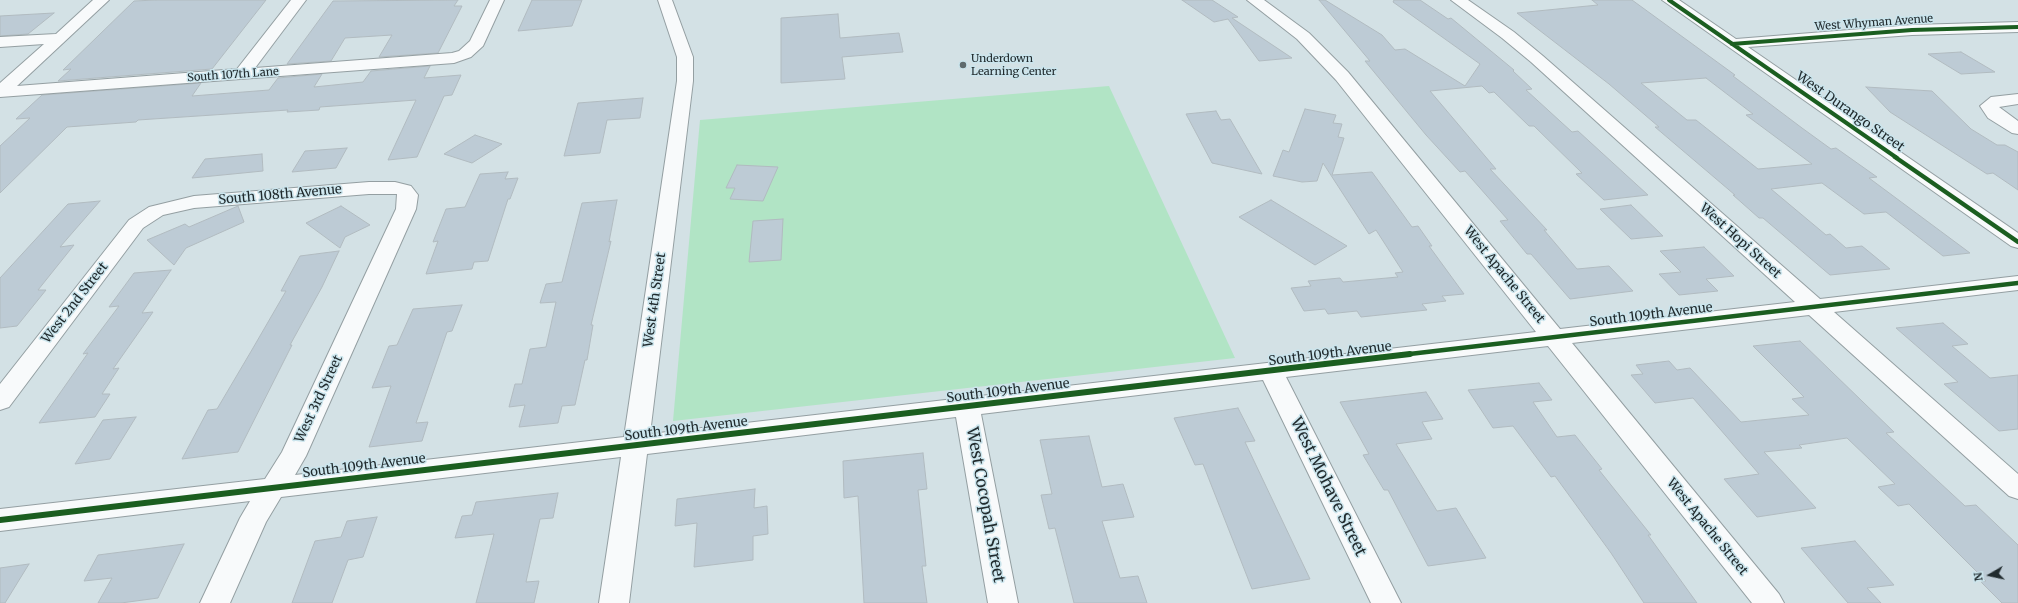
<!DOCTYPE html>
<style>
body{margin:0}
#map{position:relative;width:2018px;height:603px;overflow:hidden;background:#d3e1e5;font-family:Merriweather,serif}
canvas{display:block}
.north{position:absolute;left:1970px;top:555px;width:40px;height:40px;-webkit-text-stroke:3px #cbe5ed;paint-order:stroke;rotate:261deg;font-size:11px;font-weight:700;line-height:16px;text-align:center;color:#212b2e}
.north::after{content:'';display:block;margin:auto;width:14px;height:18px;background:#212b2e;clip-path:polygon(50% 0,100% 100%,50% 72%,0 100%)}
</style>
<div id="map">
<canvas width="2018" height="603"></canvas>
<div class="north">N</div>
</div>
<script>
const ctx = document.querySelector('canvas').getContext('2d');
ctx.lineJoin = 'round';
function fill(path, color) { ctx.fillStyle = color; ctx.fill(path, 'evenodd'); }
const shape = rows => new Path2D(rows.map(r => 'M' + r).join(''));
function stroke(path, color, width, dash) { ctx.strokeStyle = color; ctx.lineWidth = width; ctx.lineCap = dash ? 'butt' : 'round'; ctx.setLineDash(dash || []); ctx.stroke(path); }
function label(font, color, halo, rows, align = 'center') {
  ctx.font = font + ' Merriweather,serif'; ctx.lineWidth = 3; ctx.setLineDash([]); ctx.textBaseline = 'middle'; ctx.strokeStyle = halo; ctx.fillStyle = color; for (const [text, x, y, turn = 0] of rows) {
    ctx.save(); ctx.translate(x, y); ctx.rotate((+turn || 0) * Math.PI / 180); ctx.textAlign = isNaN(turn) ? turn : align; if (halo) ctx.strokeText(text, 0, 0); ctx.fillText(text, 0, 0); ctx.restore();
  }
}
const green = shape([
 [1109,86,1235,358,673,421,700,120]
]);
const building = shape([
 [156,0,266,0,212,69,58,81,71,69,63,70,134,1,156,0],
 [458,0,454,6,462,6,438,53,379,57,392,35,345,38,331,61,287,64,333,1,458,0],
 [532,0,582,0,572,26,518,31,532,0],
 [1182,0,1212,0,1238,17,1232,18,1292,58,1259,61,1228,19,1214,22,1182,0],
 [1319,0,1325,0,1382,35,1395,50,1405,49,1465,86,1480,64,1393,2,1394,0,1420,0,1448,19,1451,18,1514,70,1513,71,1532,89,1526,90,1572,132,1578,131,1648,195,1604,200,1576,174,1582,173,1534,126,1529,126,1494,92,1489,93,1482,86,1430,91,1496,169,1490,169,1547,230,1544,230,1577,269,1609,266,1633,291,1570,299,1531,254,1527,254,1500,221,1508,220,1465,171,1460,172,1426,135,1365,61,1370,61,1319,0],
 [1592,0,1632,0,1735,75,1733,76,1802,128,1831,149,1836,148,1877,177,1869,178,1970,253,1943,256,1886,212,1864,214,1822,183,1771,189,1826,235,1830,234,1846,248,1862,246,1890,269,1830,275,1763,218,1759,218,1733,195,1735,195,1655,127,1659,127,1609,84,1517,13,1598,5,1592,0],
 [1706,78,1753,114,1746,115,1812,164,1758,169,1696,120,1687,120,1641,83,1706,78],
 [54,13,28,34,0,36,0,16,54,13],
 [838,14,840,38,899,33,903,52,842,57,845,79,781,83,781,18,838,14],
 [1961,52,1995,72,1961,74,1928,54,1961,52],
 [430,66,424,78,461,75,452,95,444,96,417,157,388,160,416,100,320,107,319,110,287,112,288,110,138,120,136,122,67,127,0,193,0,146,30,118,16,119,42,95,201,83,192,96,269,90,278,78,322,74,314,87,363,82,371,71,430,66],
 [1866,87,1932,91,1971,129,1997,145,2005,145,2018,152,2018,190,1993,173,1987,174,1890,112,1866,87],
 [643,98,640,118,607,120,600,153,564,156,578,103,643,98],
 [1305,109,1336,115,1333,123,1342,124,1338,137,1344,138,1332,175,1372,172,1412,227,1418,226,1432,246,1429,246,1464,294,1442,296,1446,301,1422,304,1427,310,1361,317,1357,311,1328,314,1325,309,1304,311,1291,288,1311,286,1308,281,1340,278,1343,282,1398,277,1395,273,1403,272,1376,230,1369,234,1323,163,1317,181,1302,182,1273,176,1283,150,1289,152,1305,109],
 [1216,111,1221,120,1230,119,1262,174,1212,163,1186,114,1216,111],
 [475,135,502,144,472,163,444,154,475,135],
 [347,148,336,168,292,172,305,151,347,148],
 [262,154,263,171,192,178,205,159,262,154],
 [737,165,778,167,763,201,730,199,735,188,726,188,737,165],
 [508,172,505,179,518,178,510,199,508,199,488,261,474,262,472,269,426,274,438,241,433,242,446,209,465,207,480,174,508,172],
 [617,200,609,242,611,241,591,325,593,325,587,360,585,360,575,405,562,406,558,423,519,427,525,405,509,407,515,384,522,384,530,349,546,347,556,302,540,303,546,284,562,282,582,203,617,200],
 [1271,200,1347,246,1315,265,1239,217,1271,200],
 [100,201,60,247,74,245,38,290,46,290,17,326,0,328,0,278,68,204,100,201],
 [1631,205,1663,236,1631,239,1600,209,1631,205],
 [238,206,244,222,186,248,174,265,147,240,185,224,189,227,238,206],
 [341,206,370,225,345,237,340,248,306,223,341,206],
 [783,219,781,260,749,262,753,221,783,219],
 [1704,247,1734,276,1706,279,1718,291,1679,295,1659,274,1681,272,1660,251,1704,247],
 [339,251,322,287,290,345,292,345,238,452,182,459,208,410,217,409,253,348,286,291,281,291,300,256,339,251],
 [171,270,142,313,153,312,113,369,119,368,102,394,110,394,95,417,39,423,88,353,83,354,119,306,109,307,134,273,171,270],
 [462,305,452,331,447,332,416,423,428,422,422,441,369,447,391,386,372,388,389,346,397,345,413,309,462,305],
 [1943,323,1968,344,1952,346,1990,378,2018,375,2018,429,1999,431,1944,384,1958,382,1896,328,1943,323],
 [1800,341,1894,432,1886,433,1965,506,1976,505,2018,545,2018,603,2002,603,1981,582,1986,581,1909,504,1898,506,1878,487,1895,484,1847,438,1799,445,1802,448,1764,452,1816,508,1757,517,1724,479,1759,474,1693,398,1655,403,1631,375,1643,374,1636,365,1669,361,1677,370,1690,368,1741,422,1809,415,1792,399,1804,397,1753,346,1800,341],
 [1539,383,1552,400,1533,402,1557,437,1575,435,1602,469,1599,470,1651,535,1648,535,1697,603,1644,603,1611,553,1555,476,1551,477,1513,426,1493,428,1468,390,1539,383],
 [1426,392,1443,419,1422,422,1432,439,1396,444,1437,511,1456,508,1486,558,1428,566,1388,490,1384,490,1363,455,1369,454,1340,402,1426,392],
 [1238,408,1255,441,1245,442,1310,579,1252,589,1203,464,1195,465,1174,418,1238,408],
 [136,417,110,459,75,464,103,420,136,417],
 [1089,436,1102,487,1123,484,1134,517,1102,521,1120,578,1138,576,1147,603,1074,603,1055,528,1049,529,1041,495,1052,494,1040,440,1089,436],
 [923,453,927,489,918,490,926,566,922,566,927,603,864,603,858,496,844,498,843,461,923,453],
 [755,489,754,508,767,506,768,534,753,536,753,560,694,567,697,523,675,526,677,499,755,489],
 [558,493,553,518,540,519,526,582,539,581,534,603,476,603,494,534,455,538,462,516,472,515,476,502,558,493],
 [377,517,363,557,348,560,332,603,292,603,315,541,341,537,347,521,377,517],
 [1855,541,1894,585,1867,588,1881,603,1848,603,1801,548,1855,541],
 [184,544,158,598,121,603,98,603,112,578,84,581,98,555,184,544],
 [29,564,5,603,0,603,0,568,29,564]
]);
const minor = shape([
 [93,0,109,0,17,86,237,69,291,0,306,0,255,68,452,53,459,51,470,41,490,0,504,0,483,46,471,57,454,63,0,97,0,83,44,44,0,47,0,37,56,34,93,0],
 [658,0,672,0,693,57,693,81,650,434,1536,332,1336,80,1297,39,1247,0,1264,0,1309,33,1348,72,1560,329,1795,302,1531,62,1502,38,1451,0,1468,0,1514,32,1543,56,1820,299,2018,276,2018,290,1834,312,2018,474,2018,499,2009,496,1809,315,1572,343,1779,594,1784,603,1752,603,1548,346,1286,377,1401,603,1371,603,1263,380,981,414,1018,603,988,603,956,417,647,454,629,603,599,603,621,457,281,497,266,522,230,603,200,603,240,518,250,501,0,531,0,509,265,479,282,452,396,209,397,194,369,194,194,208,163,215,143,228,9,407,0,410,0,384,129,220,149,207,194,196,369,182,395,182,411,186,418,195,416,209,306,456,295,475,624,437,677,81,677,57,658,0],
 [1662,0,1679,0,1736,39,1912,25,2018,22,2018,32,1912,35,1748,47,2018,233,2018,248,2011,246,1662,0],
 [2018,94,2018,104,1999,107,2018,121,2018,134,2012,133,1988,118,1980,106,1991,97,2018,94]
]);
const cyclewayFar2 = shape([
 [1669,0,1897,158],
 [1732,44,1912,30,2018,27]
]);
const cyclewayFar1 = shape([
 [1895,157,2018,242],
 [1401,355,2018,283]
]);
const cycleway = shape([
 [0,520,1410,354]
]);
const markers = [
 [963,65,4,"#5f6b6e"]
];
const farStreetnames = [
 ["West Whyman Avenue",1874,23,-4],
 ["South 107th Lane",233,75,-4]
];
const farPoinames = [
 ["Underdown",971,59],
 ["Learning Center",971,72]
];
const streetNames = [
 ["West Durango Street",1850,112,35],
 ["South 108th Avenue",280,195,-5],
 ["West Hopi Street",1740,241,42],
 ["West Apache Street",1504,275,51],
 ["West 4th Street",655,300,-82],
 ["West 2nd Street",75,303,-52],
 ["South 109th Avenue",1651,315,-7],
 ["South 109th Avenue",1330,354,-7],
 ["South 109th Avenue",1008,391,-7],
 ["West 3rd Street",319,399,-65],
 ["South 109th Avenue",686,429,-7],
 ["South 109th Avenue",364,466,-7],
 ["West Apache Street",1707,527,51]
];
const nearStreetnames = [
 ["West Mohave Street",1328,487,64],
 ["West Cocopah Street",985,505,80]
];
fill(green, '#b1e4c5');
fill(building, '#bdcbd5');
stroke(building, '#b1bbc0', 1);
stroke(minor, '#949fa2', 2);
fill(minor, '#f8fafb');
stroke(cyclewayFar2, '#1b5e20', 4);
stroke(cyclewayFar1, '#1b5e20', 4.5);
stroke(cycleway, '#1b5e20', 6);
for (const [x, y, r, color] of markers) { const dot = new Path2D(); dot.arc(x, y, r, 0, 2 * Math.PI); ctx.fillStyle = color; ctx.fill(dot); stroke(dot, '#cbe5ed', 1.5); }
label('11px', '#212b2e', '#cbe5ed', farStreetnames);
label('11px', '#212b2e', '#cbe5ed', farPoinames, 'left');
label('13px', '#212b2e', '#cbe5ed', streetNames);
label('16px', '#212b2e', '#cbe5ed', nearStreetnames);
</script>
